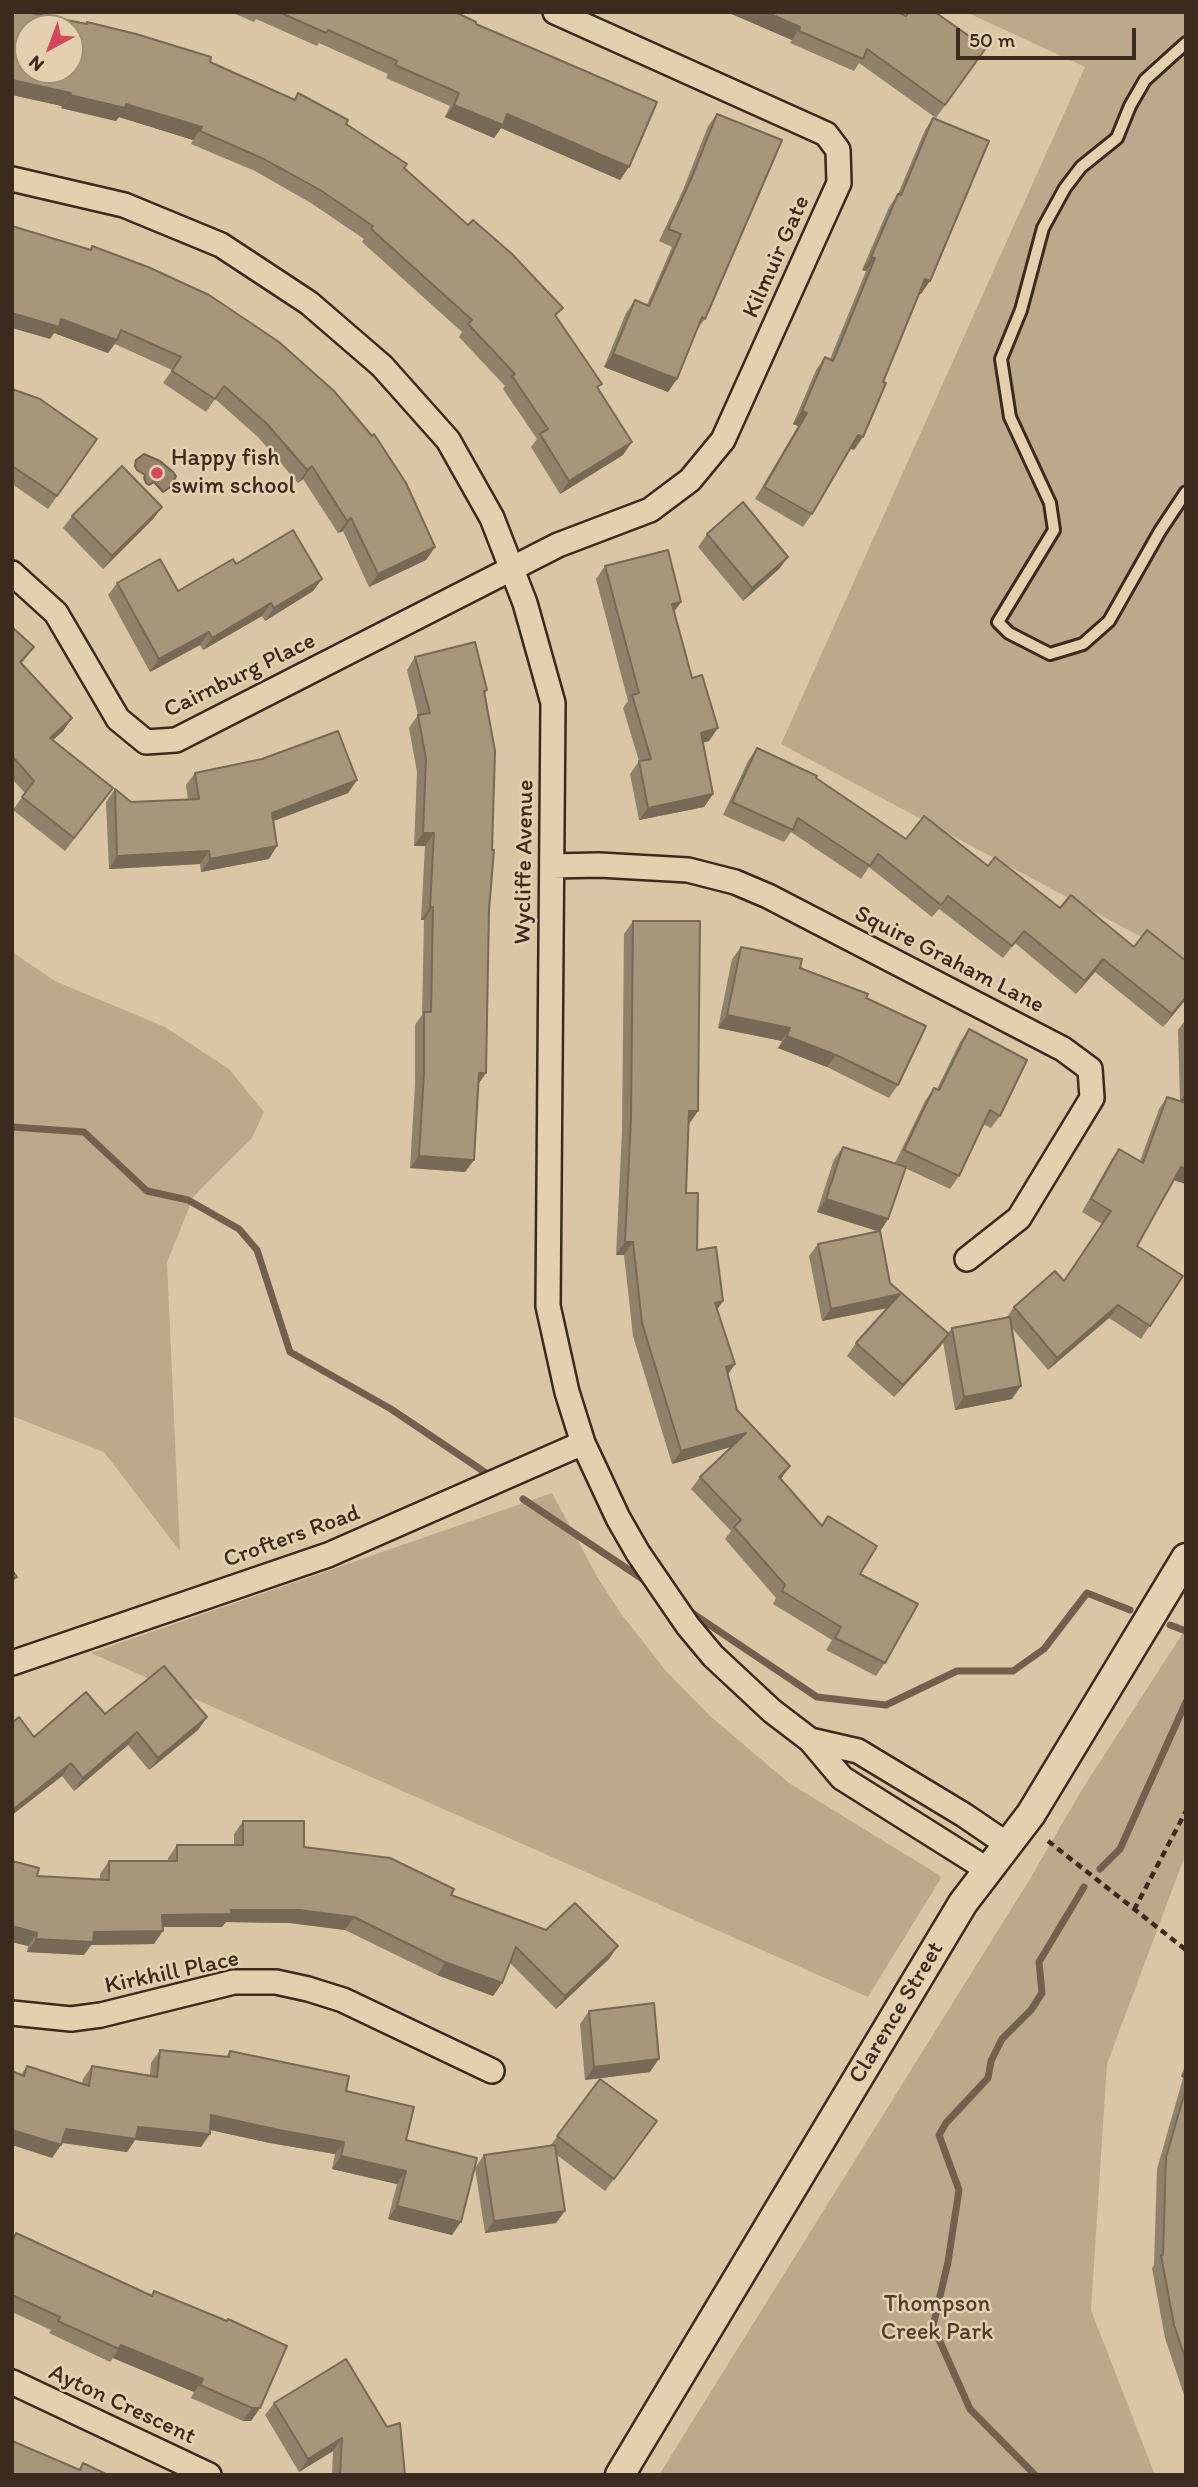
<!DOCTYPE html>
<style>
body{margin:0}
#map{position:relative;width:1198px;height:2487px;overflow:hidden;background:#dac6a5;font-family:Itim,sans-serif}
canvas{display:block}
.frame{position:absolute;inset:0;border:14px solid #3b2a1e;pointer-events:none}
.north{position:absolute;left:14px;top:14px;width:70px;height:70px;box-sizing:border-box;background:#e4d0ae;border:2px solid #a08e74;border-radius:50%;rotate:221deg;font-size:19px;font-weight:700;line-height:28px;text-align:center;color:#3b2a1e}
.north::after{content:'';display:block;margin:auto;width:24px;height:32px;background:#d1495b;clip-path:polygon(50% 0,100% 100%,50% 72%,0 100%)}
.scale{position:absolute;left:956px;top:28px;width:180px;height:32px;box-sizing:border-box;border:4px solid #3b2a1e;border-top:0;padding-left:9px;font-size:21px;line-height:24px;white-space:nowrap;color:#3b2a1e;-webkit-text-stroke:5px #e4d0ae;paint-order:stroke}
</style>
<div id="map">
<canvas width="1198" height="2487"></canvas>
<div class="frame"></div>
<div class="north">N</div>
<div class="scale">50 m</div>
</div>
<script>
const ctx = document.querySelector('canvas').getContext('2d');
ctx.lineJoin = 'round';
function fill(path, color) { ctx.fillStyle = color; ctx.fill(path, 'evenodd'); }
const shape = rows => new Path2D(rows.map(r => 'M' + r).join(''));
function stroke(path, color, width, dash) { ctx.strokeStyle = color; ctx.lineWidth = width; ctx.lineCap = dash ? 'butt' : 'round'; ctx.setLineDash(dash || []); ctx.stroke(path); }
function label(font, color, halo, rows, align = 'center') {
  ctx.font = font + ' Itim,sans-serif'; ctx.lineWidth = 5; ctx.setLineDash([]); ctx.textBaseline = 'middle'; ctx.strokeStyle = halo; ctx.fillStyle = color; for (const [text, x, y, turn = 0] of rows) {
    ctx.save(); ctx.translate(x, y); ctx.rotate((+turn || 0) * Math.PI / 180); ctx.textAlign = isNaN(turn) ? turn : align; if (halo) ctx.strokeText(text, 0, 0); ctx.fillText(text, 0, 0); ctx.restore();
  }
}
const green = shape([
 [966,12,1186,12,1186,961,781,744,1085,67],
 [12,952,55,981,165,1027,229,1069,264,1112,252,1138,194,1196,167,1262,180,1551,104,1452,12,1416],
 [552,1493,599,1580,622,1615,666,1671,710,1716,789,1783,939,1875,941,1878,868,1997,91,1653],
 [1186,1628,1186,1853,1107,2064,1091,2310,1155,2475,659,2475,1028,1882,1083,1788]
]);
const water = shape([
 [144,454,160,461,173,472,176,476,172,486,163,492,154,482,149,485,146,483,144,478,145,475,137,470,135,466,136,460,144,454]
]);
const stream = shape([
 [12,1127,84,1132,147,1191,188,1200,239,1229,257,1250,290,1352,391,1409,486,1473],
 [523,1499,650,1584],
 [686,1609,817,1697,886,1705,957,1671,1013,1671,1044,1649,1087,1593,1130,1610],
 [1170,1625,1186,1631],
 [1100,1869,1120,1849,1186,1702],
 [1035,2475,970,2409,933,2326,948,2262,959,2190,939,2135,946,2123,988,2078,991,2061,1002,2039,1031,2010,1042,1993,1039,1962,1084,1887]
]);
const path = shape([
 [1048,1841,1186,1950],
 [1134,1910,1186,1811]
]);
const service = shape([
 [1186,43,1145,80,1130,106,1117,138,1081,167,1065,188,1043,228,1021,310,1001,359,1010,417,1050,503,1054,530,998,622,1009,633,1050,654,1083,644,1109,621,1160,531,1186,492]
]);
const minor = shape([
 [12,179,124,205,221,245,309,303,382,366,448,440,492,518,525,603,553,703,548,1306,567,1392,583,1443,618,1518,638,1553,688,1626,713,1656,772,1711,810,1740,842,1778,988,1870],
 [12,573,56,613,118,719,146,742,176,740,558,545,650,510,690,480,723,440,839,183,838,150,826,134,555,12],
 [552,866,599,865,688,870,735,882,768,896,1063,1049,1090,1069,1092,1098,1019,1218,967,1259],
 [12,1663,328,1555,583,1443],
 [810,1740,858,1751,964,1815,1008,1845],
 [12,2013,71,2019,101,2015,234,1982,276,1982,308,1989,343,2000,492,2071],
 [12,2382,209,2475]
]);
const tertiary = shape([
 [620,2475,963,1903,1031,1814,1186,1558]
]);
const wall = shape([
 [12,12,86,24,87,22,210,62,294,99,298,93,346,124,404,168,557,317,598,389,623,455,560,494,531,447,537,439,503,389,505,386,459,337,462,332,362,242,364,239,311,203,255,171,191,144,193,140,119,117,116,121,61,108,62,106,12,95],
 [231,12,455,12,476,24,629,167,620,180,501,128,494,138,445,117,450,106,386,78,388,74,319,43,317,46,256,19,254,22],
 [727,12,898,12,986,48,936,118,859,63,854,71,790,43,792,40],
 [717,114,705,319,696,331,677,379,668,392,604,367,626,313,635,300,647,305,672,247,659,241,683,190,708,126],
 [933,118,921,294,920,293,854,450,850,448,812,514,803,527,755,499,798,426,793,424,816,370,825,357,830,359,866,271,862,270,889,207,898,194,925,130],
 [92,246,435,547,426,560,369,587,343,531,338,533,303,479,298,483,258,437,215,399,206,412,163,383,172,370,115,344,108,353,54,333,50,339],
 [12,389,97,439,48,509,12,484],
 [162,507,153,519,103,569,63,528,72,516],
 [707,534,788,557,779,569,743,601,698,547],
 [236,564,322,579,313,591,265,621,262,616,203,650,200,645,150,672,108,595,117,583,178,591],
 [605,566,681,602,674,612,709,741,702,743,713,794,704,807,639,820,630,774,639,761,623,708,628,701,596,579],
 [12,627,34,647,22,663,72,718,63,731,53,740,113,788,65,851,13,810,25,793,12,779],
 [415,657,487,690,485,694,489,910,486,1073,478,1084,474,1160,465,1172,410,1168,415,1085,415,1025,422,1015,424,920,421,920,425,846,414,846,417,772,409,728,418,715,407,670],
 [757,748,816,778,906,839,988,866,1060,908,1134,947,1186,961,1186,999,1163,1027,1095,972,1076,994,1015,943,1003,958,939,909,932,917,869,867,861,879,791,832,784,842,723,815,748,761],
 [195,773,357,780,348,793,273,821,269,859,201,872,200,864,109,869,106,802,115,789,131,802,188,800,186,785],
 [633,921,698,1111,689,1124,686,1193,697,1250,735,1364,728,1374,737,1410,781,1479,821,1526,828,1516,860,1574,885,1663,876,1676,826,1650,832,1640,773,1604,776,1598,725,1539,731,1531,691,1489,700,1477,731,1447,672,1464,633,1336,624,1255,616,1255,622,1131,624,934],
 [741,947,800,968,866,998,898,1085,889,1098,827,1067,778,1048,782,1041,718,1028,732,959],
 [1186,1019,1186,1101,1180,1101,1178,1030],
 [969,1029,1000,1116,991,1128,983,1124,959,1176,950,1189,905,1168,888,1219,880,1231,890,1283,948,1333,952,1328,1007,1317,1014,1307,1064,1281,1102,1224,1082,1212,1110,1162,1119,1149,1140,1161,1159,1109,1167,1097,1186,1103,1186,1184,1174,1180,1137,1246,1183,1276,1141,1339,1109,1318,1048,1370,1012,1328,1012,1399,955,1410,943,1342,894,1397,847,1356,856,1343,888,1308,822,1321,809,1256,818,1244,878,1231,817,1212,834,1159,843,1147,895,1163,925,1101,934,1088,937,1089,960,1042],
 [105,1714,207,1717,198,1730,149,1770,128,1745,74,1791,62,1776,12,1815,12,1723,34,1737],
 [243,1821,304,1847,451,1895,609,1959,556,2009,510,1963,502,1983,493,1996,437,1975,345,1930,290,1923,226,1922,222,1927,163,1927,154,1944,91,1945,84,1955,27,1952,28,1946,12,1942,12,1861,37,1876,100,1879,100,1874,109,1861,168,1861,168,1858,177,1845,234,1845,234,1834],
 [589,2011,650,2072,585,2080,580,2024],
 [160,2050,226,2057,230,2051,346,2091,406,2140,452,2235,388,2219,397,2184,332,2169,335,2154,270,2143,210,2130,201,2147,135,2140,127,2152,62,2143,52,2158,21,2075,27,2066,82,2084,83,2079,92,2066,150,2075,151,2063],
 [1186,2063,1186,2401,1165,2338,1152,2268,1154,2265,1157,2169,1183,2078,1181,2076],
 [600,2079,657,2121,605,2191,557,2155,556,2223,485,2233,475,2168,484,2155,550,2146],
 [16,2233,151,2296,154,2291,260,2408,251,2421,243,2421,191,2398,194,2392,113,2358,110,2362,49,2333,51,2330,12,2312,12,2239],
 [346,2359,405,2475,332,2475,333,2451,299,2472,265,2415,274,2403]
]);
const shadedWall = shape([
 [727,12,766,12,800,27,792,40],
 [12,80,71,93,62,106,12,95],
 [70,95,126,104,202,127,193,140,119,117,116,121,61,108],
 [454,105,507,114,629,167,620,180,501,128,494,138,445,117],
 [871,257,875,258,866,271,862,270],
 [925,279,930,281,921,294,916,292],
 [12,313,61,319,117,340,108,353,54,333,50,339,12,328],
 [613,354,677,379,668,392,604,367],
 [802,411,807,413,798,426,793,424],
 [858,435,863,437,854,450,849,448],
 [632,442,623,455,560,494,569,481],
 [312,466,303,479,298,483,307,470],
 [162,507,153,519,103,569,112,556],
 [351,518,343,531,338,533,347,521],
 [435,547,426,560,369,587,378,574],
 [788,557,779,569,743,601,752,588],
 [322,579,313,591,265,621,274,608],
 [681,602,672,615,672,604],
 [271,603,262,616,203,650,212,638],
 [209,632,200,645,150,672,159,659],
 [72,718,63,731,41,751,50,738],
 [718,728,709,741,692,746,701,733],
 [357,780,348,793,263,825,272,813],
 [713,794,704,807,639,820,648,808],
 [423,833,434,833,425,846,414,846],
 [277,846,269,859,201,872,210,859],
 [209,851,200,864,109,869,117,856],
 [430,907,433,907,424,920,421,920],
 [1103,959,1095,972,1076,994,1085,981],
 [1186,997,1186,999,1163,1027,1172,1014],
 [727,1015,790,1028,782,1041,718,1028],
 [787,1036,836,1055,827,1067,778,1048],
 [479,1073,486,1073,477,1086],
 [1186,1093,1186,1101,1180,1101],
 [689,1111,698,1111,689,1124,680,1124],
 [419,1156,474,1160,465,1172,410,1168],
 [1181,1167,1186,1168,1186,1184,1173,1180],
 [826,1199,888,1219,880,1232,817,1212],
 [625,1242,633,1242,624,1255,616,1255],
 [900,1294,891,1307,822,1321,831,1309],
 [723,1301,714,1314,715,1303],
 [1118,1305,1109,1318,1048,1370,1057,1358],
 [949,1334,940,1347,894,1397,903,1385],
 [735,1364,726,1377,726,1367],
 [1021,1386,1012,1399,955,1410,964,1397],
 [746,1433,737,1445,672,1464,681,1451],
 [790,1466,781,1479,770,1490,779,1477],
 [207,1717,198,1730,149,1770,158,1758],
 [137,1732,128,1745,74,1791,83,1778],
 [71,1763,62,1776,12,1815,12,1811,15,1808],
 [231,1910,299,1910,354,1917,345,1930,290,1923,226,1922,222,1927,154,1927,162,1915],
 [12,1926,37,1933,28,1946,12,1942],
 [163,1931,154,1944,91,1945,84,1955,27,1952,36,1939,94,1932],
 [618,1946,609,1959,556,2009,565,1996],
 [445,1962,502,1983,493,1996,437,1975],
 [659,2059,650,2072,585,2080,594,2067],
 [1186,2069,1186,2074,1183,2078,1181,2076],
 [211,2115,344,2142,335,2154,270,2143,202,2128],
 [138,2127,210,2134,201,2147,135,2140,127,2152,57,2142,66,2129],
 [12,2130,61,2145,52,2158,12,2145],
 [341,2156,406,2171,397,2184,332,2169],
 [397,2206,461,2222,452,2235,388,2219],
 [565,2211,556,2223,485,2233,494,2221],
 [121,2345,203,2379,194,2392,113,2358],
 [252,2408,260,2408,251,2421,243,2421],
 [342,2438,333,2451,299,2472,308,2459]
]);
const building = shape([
 [12,12,26,12,87,24,87,22,136,34,211,57,210,62,295,100,298,93,348,120,346,124,407,164,404,168,468,225,473,220,512,254,563,308,555,315,602,384,597,387,632,442,569,481,540,434,548,429,512,376,515,374,468,324,472,320,371,229,373,226,320,190,264,159,200,131,202,127,126,104,125,108,70,95,71,93,12,80,12,12],
 [28,28,70,28,70,70,28,70,28,28],
 [279,12,455,12,476,22,476,24,657,102,629,167,507,114,503,125,454,105,459,93,395,65,397,61,328,30,326,33,279,12],
 [766,12,898,12,906,16,909,12,935,12,986,48,945,105,867,49,863,59,799,31,800,27,766,12],
 [717,114,782,140,705,319,702,317,677,379,613,354,635,300,649,306,681,234,668,229,692,177,717,114],
 [933,118,989,141,930,281,925,279,883,382,886,383,863,437,858,435,812,514,764,487,807,413,802,411,825,357,833,361,875,258,871,257,898,194,901,195,933,118],
 [12,226,91,250,92,246,148,267,209,295,279,342,334,391,372,436,374,434,406,483,435,547,378,574,351,518,347,521,312,466,307,470,267,424,224,386,215,399,172,371,181,357,121,330,117,340,61,319,59,327,12,313,12,226],
 [12,389,40,399,97,439,57,496,12,466,12,389],
 [122,466,162,507,112,556,72,516,122,466],
 [743,502,788,557,752,588,707,534,743,502],
 [293,530,322,579,274,608,271,603,212,638,209,632,159,659,117,583,160,559,178,591,233,559,236,564,293,530],
 [668,550,681,602,672,604,692,678,702,675,718,728,701,733,713,794,648,808,639,761,651,759,632,695,639,693,605,566,668,550],
 [12,627,34,647,20,662,72,718,50,738,113,788,74,838,22,797,34,781,12,756,12,627],
 [475,642,487,690,484,691,495,751,492,850,494,850,489,910,486,1073,479,1073,474,1160,419,1156,424,1072,424,1012,431,1012,433,907,430,907,434,833,423,833,426,759,418,715,430,713,415,657,475,642],
 [338,731,357,780,272,813,277,846,210,859,209,851,117,856,115,789,131,802,199,799,195,773,262,759,338,731],
 [757,748,817,776,816,778,906,839,924,816,988,866,995,857,1060,908,1071,895,1134,947,1147,930,1186,961,1186,997,1172,1014,1103,959,1085,981,1024,931,1012,946,948,896,941,905,878,854,870,866,798,818,793,830,732,802,757,748],
 [633,921,700,921,698,1111,689,1111,686,1193,698,1193,697,1250,716,1247,723,1301,715,1303,735,1364,726,1367,737,1410,790,1466,779,1477,822,1526,828,1516,877,1546,860,1574,918,1604,885,1663,835,1638,841,1627,782,1591,785,1585,734,1527,741,1520,700,1477,746,1433,681,1451,642,1323,633,1242,625,1242,631,1118,633,921],
 [741,947,802,959,800,968,868,994,866,998,926,1026,898,1085,836,1055,787,1036,790,1028,727,1015,741,947],
 [969,1029,1027,1060,1000,1116,990,1110,959,1176,904,1150,934,1088,939,1090,969,1029],
 [1167,1097,1186,1103,1186,1168,1181,1167,1137,1246,1183,1276,1150,1326,1118,1305,1057,1358,1014,1307,1055,1271,1064,1281,1111,1211,1091,1199,1119,1149,1143,1163,1167,1097],
 [843,1147,906,1167,888,1219,826,1199,843,1147],
 [880,1231,890,1283,949,1334,903,1385,856,1343,900,1294,831,1309,818,1244,880,1231],
 [1010,1317,1021,1386,964,1397,952,1328,1010,1317],
 [12,1570,17,1577,12,1580,12,1570],
 [164,1666,207,1717,158,1758,137,1732,83,1778,71,1763,15,1808,12,1805,12,1723,19,1717,34,1737,86,1692,105,1714,164,1666],
 [243,1821,304,1821,304,1847,390,1858,454,1889,451,1895,546,1930,575,1903,618,1946,565,1996,516,1947,502,1983,445,1962,354,1917,299,1910,231,1910,231,1914,162,1915,163,1931,94,1932,93,1942,36,1939,37,1933,12,1926,12,1861,39,1868,37,1876,109,1880,109,1861,177,1861,177,1845,243,1845,243,1821],
 [654,2003,659,2059,594,2067,589,2011,654,2003],
 [160,2050,229,2057,230,2051,349,2076,346,2091,414,2107,406,2140,477,2158,461,2222,397,2206,406,2171,341,2156,344,2142,279,2130,211,2115,210,2134,138,2127,136,2139,66,2129,61,2145,12,2130,12,2071,24,2076,27,2066,89,2086,92,2066,157,2077,160,2050],
 [600,2079,657,2121,614,2179,557,2136,600,2079],
 [1186,2088,1186,2361,1174,2325,1161,2255,1163,2255,1166,2157,1186,2088],
 [555,2145,565,2211,494,2221,484,2155,555,2145],
 [16,2233,152,2296,154,2291,227,2321,228,2319,287,2346,260,2408,252,2408,200,2385,203,2379,121,2345,119,2349,58,2321,60,2317,12,2295,12,2243,16,2233],
 [346,2359,387,2427,400,2423,405,2475,340,2475,342,2438,308,2459,274,2403,346,2359],
 [12,2441,80,2470,83,2463,108,2475,12,2475,12,2441]
]);
const markers = [
 [157,473,7,"#d1495b"]
];
const streetNames = [
 ["Kilmuir Gate",777,257,-66],
 ["Cairnburg Place",240,676,-26],
 ["Wycliffe Avenue",525,862,-89],
 ["Squire Graham Lane",949,960,27],
 ["Crofters Road",292,1537,-20],
 ["Kirkhill Place",172,1973,-12],
 ["Clarence Street",897,2013,-59],
 ["Ayton Crescent",122,2405,25]
];
const poiNames = [
 ["Happy fish",171,459],
 ["swim school",171,487]
];
const parkNames = [
 ["Thompson",937,2305],
 ["Creek Park",937,2333]
];
fill(green, '#bca98c');
fill(water, '#96836c');
stroke(water, '#725f4d', 2);
stroke(stream, '#725f4d', 7);
stroke(service, '#3b2a1e', 16);
stroke(minor, '#3b2a1e', 28);
stroke(tertiary, '#3b2a1e', 33);
stroke(path, '#3b2a1e', 4.5, [7, 5]);
stroke(service, '#e4d0ae', 10);
stroke(minor, '#e4d0ae', 23);
stroke(tertiary, '#e4d0ae', 28);
fill(wall, '#90816a');
fill(shadedWall, '#766956');
fill(building, '#a8967b');
stroke(building, '#766956', 2);
for (const [x, y, r, color] of markers) { const dot = new Path2D(); dot.arc(x, y, r, 0, 2 * Math.PI); ctx.fillStyle = color; ctx.fill(dot); stroke(dot, '#e4d0ae', 2.5); }
label('24px', '#3b2a1e', '#e4d0ae', streetNames);
label('24px', '#3b2a1e', '#e4d0ae', poiNames, 'left');
label('24px', '#4e3d2e', '#e4d0ae', parkNames);
</script>
